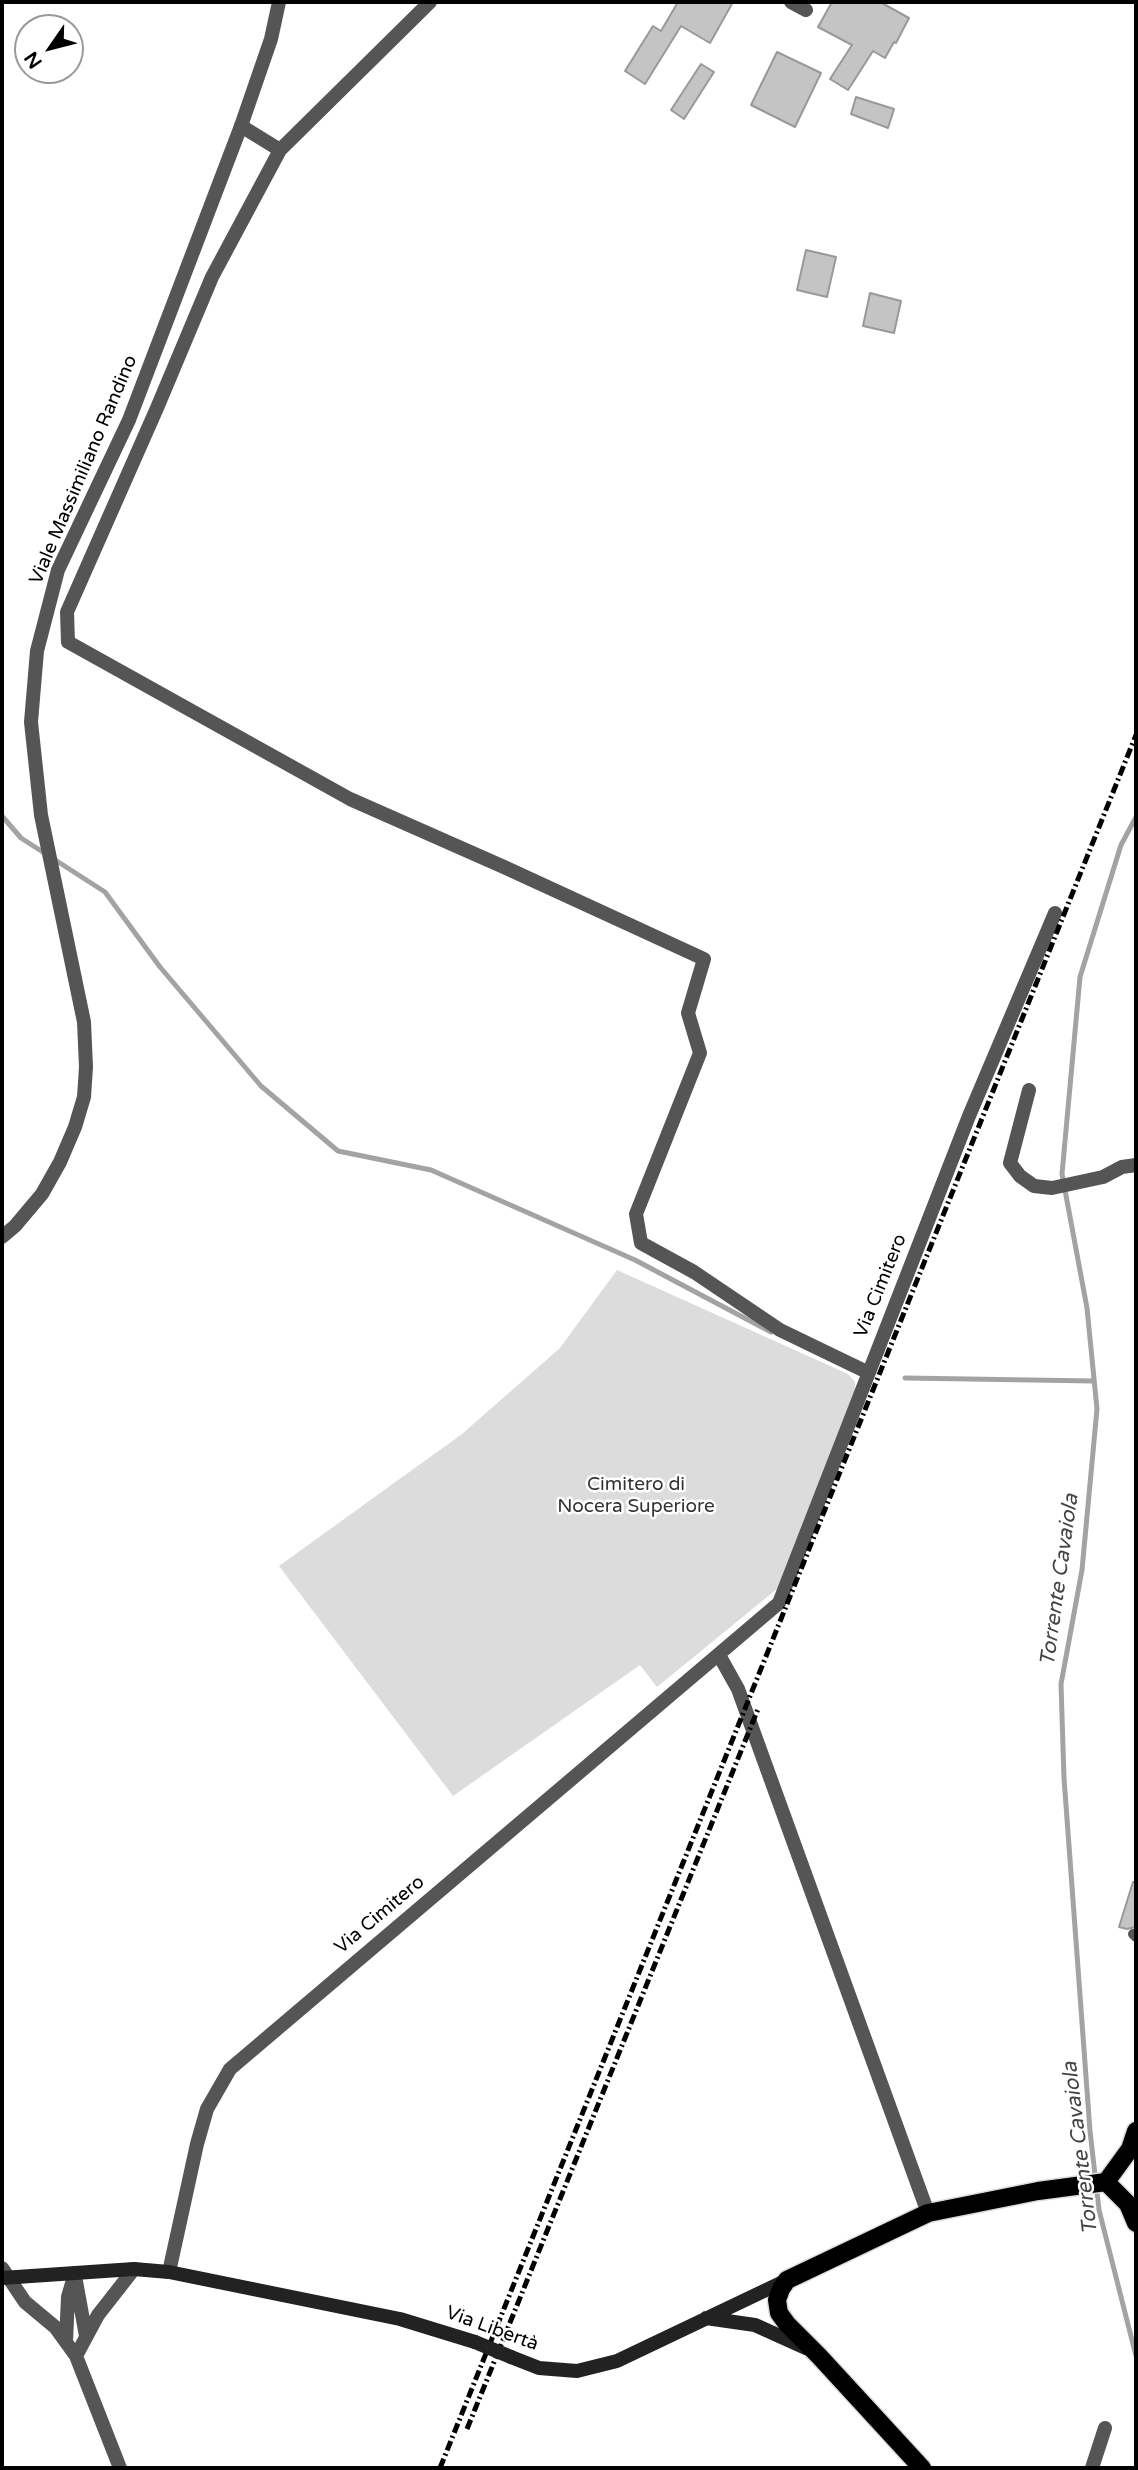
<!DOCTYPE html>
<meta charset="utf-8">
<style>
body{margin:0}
#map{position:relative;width:1138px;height:2470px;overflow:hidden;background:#fff;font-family:"Varela Round",sans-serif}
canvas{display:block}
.frame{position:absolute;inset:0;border:4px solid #000;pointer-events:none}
.north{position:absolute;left:14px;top:14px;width:70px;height:70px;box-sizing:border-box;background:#fff;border:2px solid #999;border-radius:50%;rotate:235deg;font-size:19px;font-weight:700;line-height:28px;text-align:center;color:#000}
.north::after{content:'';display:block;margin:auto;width:24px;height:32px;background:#000;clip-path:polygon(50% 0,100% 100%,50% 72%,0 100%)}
</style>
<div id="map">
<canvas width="1138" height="2470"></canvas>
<div class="frame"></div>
<div class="north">N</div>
</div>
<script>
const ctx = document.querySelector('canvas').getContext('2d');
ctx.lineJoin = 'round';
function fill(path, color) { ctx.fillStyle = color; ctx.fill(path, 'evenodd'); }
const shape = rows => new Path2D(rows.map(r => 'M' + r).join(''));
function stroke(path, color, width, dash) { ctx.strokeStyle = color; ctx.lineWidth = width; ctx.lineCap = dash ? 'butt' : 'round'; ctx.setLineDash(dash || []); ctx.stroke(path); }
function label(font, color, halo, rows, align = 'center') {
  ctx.font = font + ' "Varela Round",sans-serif'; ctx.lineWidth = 5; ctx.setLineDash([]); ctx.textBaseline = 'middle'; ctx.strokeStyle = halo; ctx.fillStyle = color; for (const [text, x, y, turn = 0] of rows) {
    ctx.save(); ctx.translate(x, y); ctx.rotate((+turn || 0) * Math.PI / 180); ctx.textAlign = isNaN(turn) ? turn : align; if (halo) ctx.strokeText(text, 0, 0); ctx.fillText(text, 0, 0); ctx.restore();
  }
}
const green = shape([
 [617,1270,848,1374,855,1382,855,1393,783,1584,657,1687,640,1665,453,1796,279,1566,462,1434,560,1348]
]);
const stream = shape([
 [2,816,21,838,105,892,160,967,261,1086,338,1151,431,1170,635,1260,771,1332],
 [1136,817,1121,845,1080,977,1062,1174,1087,1308,1097,1409,1082,1570,1061,1684,1064,1778,1090,2131,1099,2210,1136,2356],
 [905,1378,1094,1381]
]);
const building = shape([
 [678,2,733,2,710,43,681,26,645,84,625,71,653,26,661,31,678,2],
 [832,2,880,2,909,18,896,43,894,42,885,58,873,51,848,90,830,79,852,45,818,27,832,2],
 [777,52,821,73,795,127,751,105,777,52],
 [701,64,714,72,684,119,671,110,701,64],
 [856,97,894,109,888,128,851,114,856,97],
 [806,250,836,257,827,297,797,290,806,250],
 [870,293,901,301,894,333,863,326,870,293],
 [1133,1882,1136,1882,1136,1927,1127,1929,1119,1927,1133,1882]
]);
const service = shape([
 [1133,1934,1136,1937]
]);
const minor = shape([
 [430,2,280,150,212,277,157,408,67,612,68,642,350,799,504,867,704,959,688,1013,700,1053,636,1214,641,1243,694,1272,780,1330,867,1372],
 [791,2,806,10],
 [241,126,280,150],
 [1029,1090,1010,1163,1020,1176,1034,1186,1052,1188,1103,1177,1122,1167,1136,1165],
 [719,1655,738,1689,928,2213],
 [2,2268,25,2302,55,2327,76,2356,120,2468],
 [169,2272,197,2144,207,2109,230,2069,779,1603,969,1116,1055,913],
 [75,2276,86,2336],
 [66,2341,68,2297,75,2273],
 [76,2356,98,2315,134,2269],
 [1092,2468,1105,2428]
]);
const tertiary = shape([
 [2,1237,15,1226,42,1194,60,1162,75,1127,84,1097,86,1067,84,1022,41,815,31,722,37,651,58,570,129,420,241,126,271,39,279,2]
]);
const secondary = shape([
 [2,2278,134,2269,169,2272,400,2319,475,2342],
 [706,2318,755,2325,806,2348],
 [511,2357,539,2368,577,2371,617,2361,787,2280]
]);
const primary = shape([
 [1106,2182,1128,2204,1136,2223],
 [922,2468,819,2356,787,2324,779,2313,777,2300,781,2289,787,2280,928,2213,1038,2191,1106,2182,1130,2149,1136,2131]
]);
const rail = shape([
 [467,2429,758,1709],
 [440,2468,1136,735]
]);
const secondaryBridge = shape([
 [475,2342,511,2357]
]);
const streetNames = [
 ["Viale Massimiliano Randino",84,470,-67],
 ["Via Cimitero",881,1286,-68],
 ["Via Cimitero",380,1915,-40],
 ["Via Libertà",492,2329,20]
];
const parkNames = [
 ["Cimitero di",636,1485],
 ["Nocera Superiore",636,1507]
];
const waterNames = [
 ["Torrente Cavaiola",1060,1580,-82],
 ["Torrente Cavaiola",1081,2148,-97]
];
fill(green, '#dcdcdc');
stroke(stream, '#a3a3a3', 5);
fill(building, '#c4c4c4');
stroke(building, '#999', 2);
stroke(primary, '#dbdbdb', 21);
stroke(service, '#555', 10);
stroke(minor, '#555', 14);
stroke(tertiary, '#555', 14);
stroke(secondary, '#222', 14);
stroke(primary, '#000', 18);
stroke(rail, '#000', 5, [10, 3.5, 2, 3.5]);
stroke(secondaryBridge, '#222', 14);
label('19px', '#000', '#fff', streetNames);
label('19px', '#333', '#fff', parkNames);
label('italic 21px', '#444', '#fff', waterNames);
</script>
